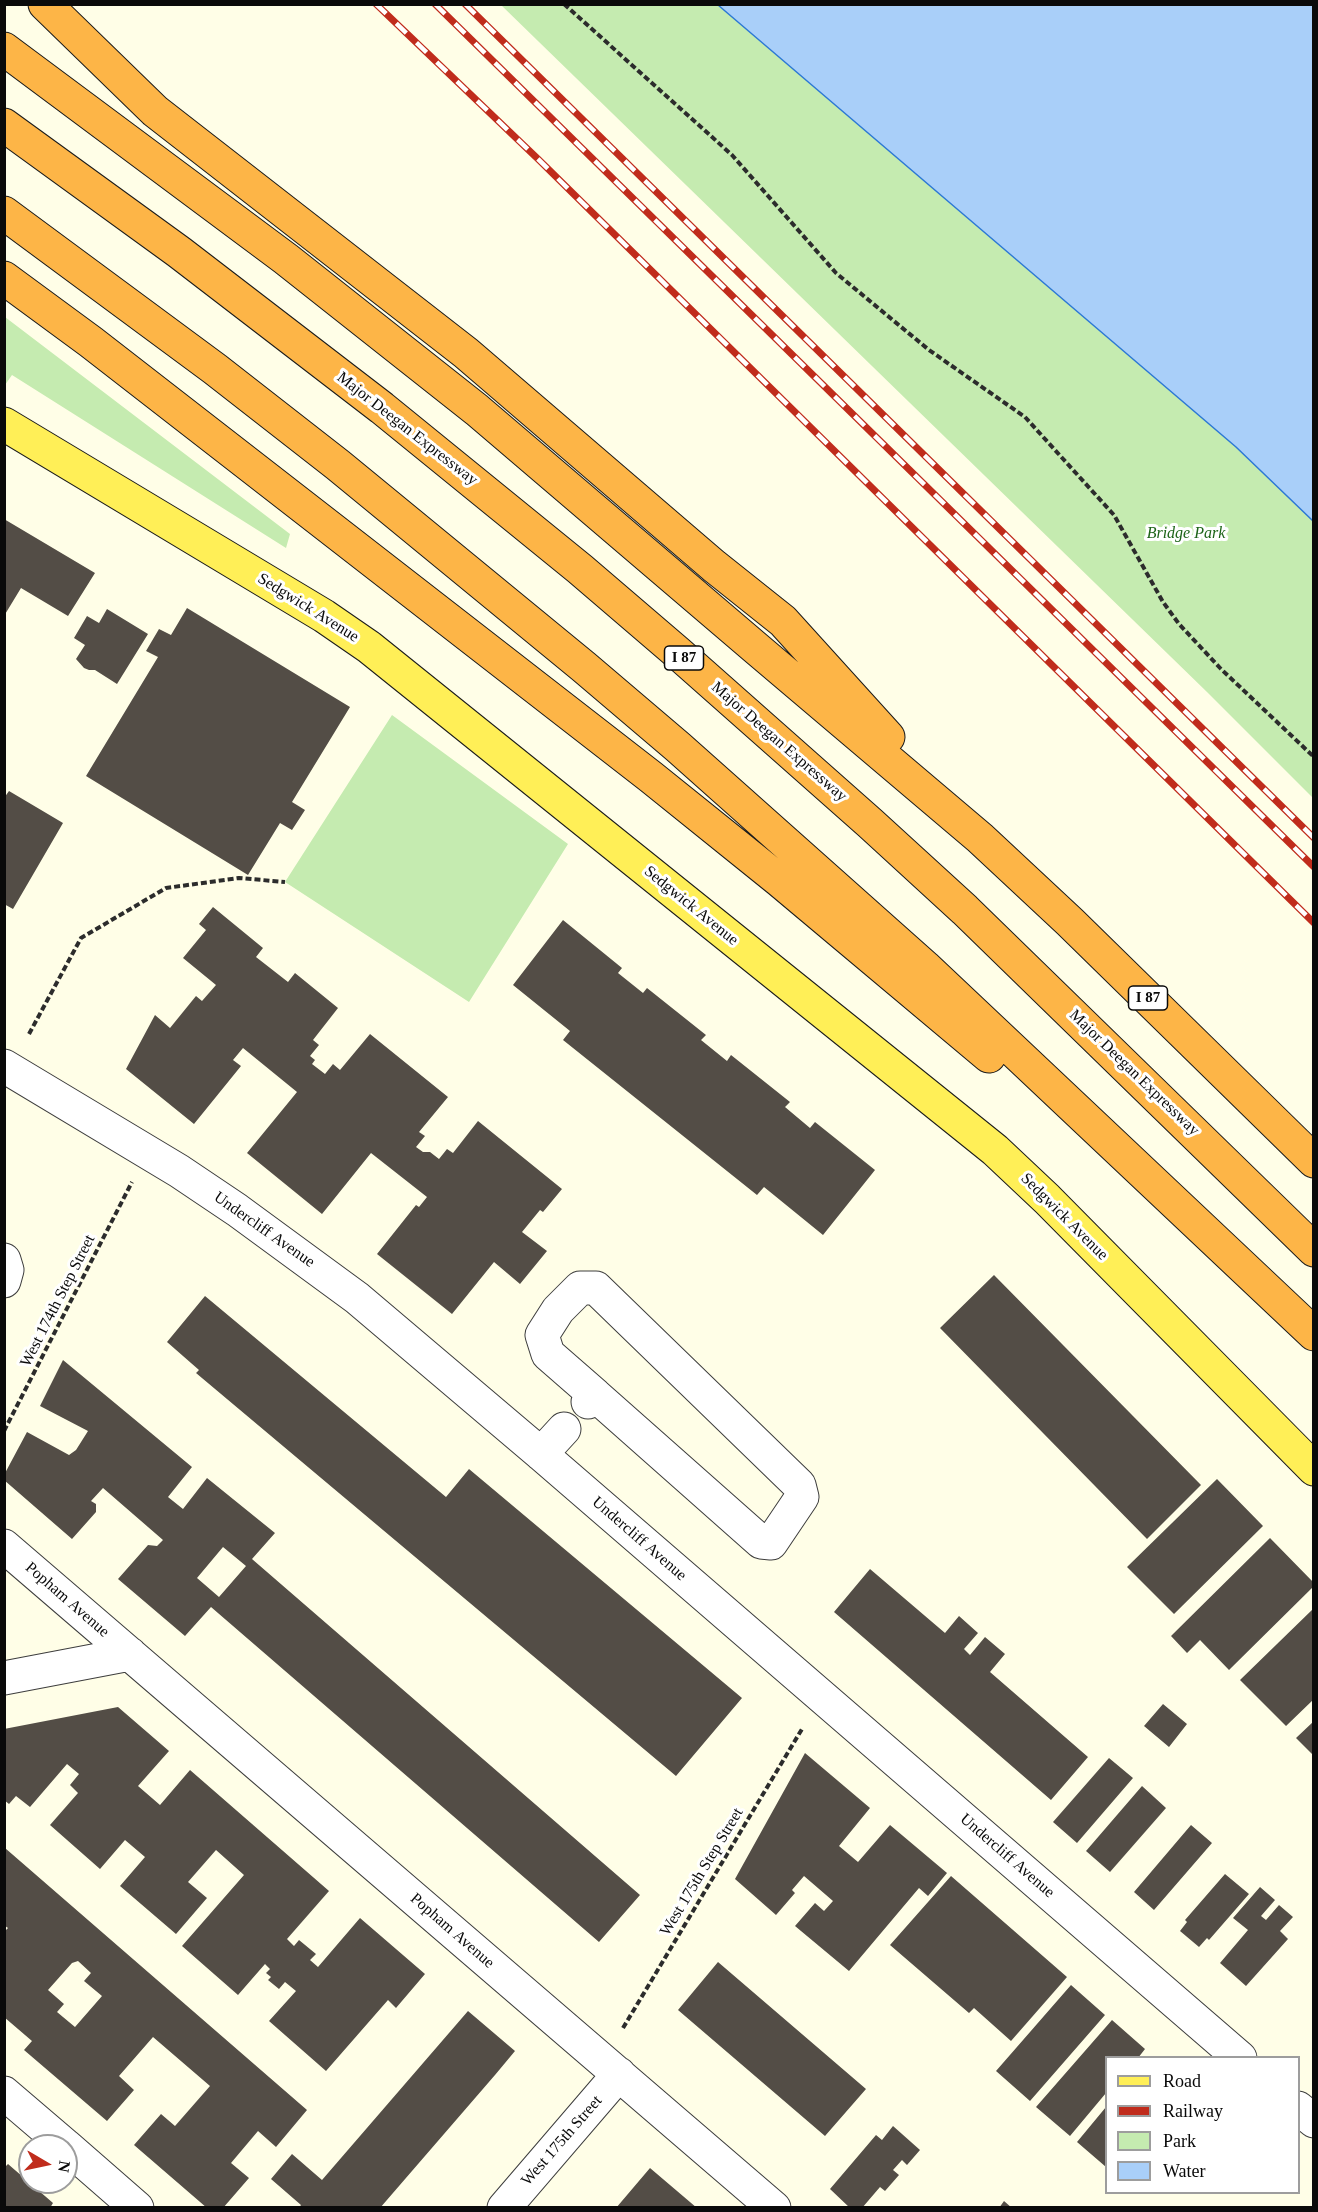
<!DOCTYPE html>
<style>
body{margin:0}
#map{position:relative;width:1318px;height:2212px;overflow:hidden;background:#fffee7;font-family:Georgia,serif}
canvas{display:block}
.frame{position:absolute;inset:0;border:6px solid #0a0a0a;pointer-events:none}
.legend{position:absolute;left:1105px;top:2056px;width:195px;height:138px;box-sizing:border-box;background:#fff;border:2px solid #9d9d9d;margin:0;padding:8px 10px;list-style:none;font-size:18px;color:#0a0a0a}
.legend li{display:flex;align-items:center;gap:12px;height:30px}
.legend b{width:30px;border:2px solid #9d9d9d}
.north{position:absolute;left:18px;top:2134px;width:60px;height:60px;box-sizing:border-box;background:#fff;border:2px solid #9d9d9d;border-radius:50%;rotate:99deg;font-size:16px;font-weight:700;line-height:24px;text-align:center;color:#0a0a0a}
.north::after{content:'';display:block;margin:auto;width:21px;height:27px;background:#c02c1c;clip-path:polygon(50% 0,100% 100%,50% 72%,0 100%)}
</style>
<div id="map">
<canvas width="1318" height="2212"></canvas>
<div class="frame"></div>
<ul class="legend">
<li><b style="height:8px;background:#ffef57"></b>Road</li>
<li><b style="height:8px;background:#c02c1c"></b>Railway</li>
<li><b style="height:16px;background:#c5ebb0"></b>Park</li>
<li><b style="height:16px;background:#a9cff9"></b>Water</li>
</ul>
<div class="north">N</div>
</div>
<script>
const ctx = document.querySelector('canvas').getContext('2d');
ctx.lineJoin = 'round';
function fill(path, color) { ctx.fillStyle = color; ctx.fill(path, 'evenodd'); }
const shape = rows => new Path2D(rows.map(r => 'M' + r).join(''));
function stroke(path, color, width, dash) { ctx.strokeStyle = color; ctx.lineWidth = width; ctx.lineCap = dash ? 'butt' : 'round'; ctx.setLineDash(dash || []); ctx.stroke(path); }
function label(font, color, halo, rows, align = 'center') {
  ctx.font = font + ' Georgia,serif'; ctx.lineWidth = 6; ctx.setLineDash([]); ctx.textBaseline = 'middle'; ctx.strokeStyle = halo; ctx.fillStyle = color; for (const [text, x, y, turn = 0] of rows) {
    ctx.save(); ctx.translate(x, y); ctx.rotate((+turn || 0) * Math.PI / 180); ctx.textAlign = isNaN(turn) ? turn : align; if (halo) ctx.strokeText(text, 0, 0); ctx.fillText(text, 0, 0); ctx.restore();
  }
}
const green = shape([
 [501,5,718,5,1236,447,1313,521,1313,798,1207,692],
 [5,317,290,534,286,548,12,375,5,385],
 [392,715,568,844,469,1002,285,882]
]);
const water = shape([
 [718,5,1313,5,1313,521,1236,447,718,5]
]);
const building = shape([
 [4,519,95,573,68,616,21,588,4,616],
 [187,608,350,707,292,802,305,810,292,830,280,823,248,875,86,776,158,657,146,651,159,629,171,635],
 [107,609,148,634,117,684,95,670,89,670,84,668,76,659,85,645,74,638,87,616,99,623],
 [9,791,63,823,13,909,4,904,4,798],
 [213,907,263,948,256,957,288,982,295,973,338,1008,313,1040,319,1045,310,1056,315,1060,312,1064,325,1074,333,1064,340,1070,370,1034,448,1097,419,1132,425,1136,416,1147,423,1152,430,1152,439,1159,447,1149,453,1153,478,1121,562,1189,543,1212,540,1210,522,1232,547,1251,520,1284,494,1262,452,1314,377,1254,416,1205,419,1207,427,1197,371,1153,322,1214,247,1153,297,1092,243,1048,233,1060,241,1066,194,1124,126,1069,155,1015,170,1028,196,996,202,1001,216,985,183,958,206,930,199,924],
 [563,920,622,968,618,973,643,993,647,988,706,1035,701,1040,727,1061,731,1055,790,1102,785,1107,810,1128,815,1122,875,1170,823,1235,764,1187,757,1195,563,1040,570,1031,513,985],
 [994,1275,1201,1485,1147,1539,940,1328],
 [205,1296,446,1497,469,1469,742,1698,676,1776,196,1373,199,1370,167,1342],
 [63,1360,192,1467,168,1497,183,1509,207,1478,275,1533,252,1559,640,1895,599,1942,211,1607,185,1636,118,1579,148,1545,157,1546,163,1540,103,1488,91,1501,96,1504,96,1512,72,1539,4,1480,4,1475,27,1432,69,1455,76,1450,88,1431,40,1406],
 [223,1547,246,1566,219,1597,197,1578],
 [1217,1479,1263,1526,1174,1614,1127,1567],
 [1270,1538,1314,1583,1314,1586,1229,1670,1200,1640,1187,1653,1171,1636],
 [870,1569,945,1633,959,1616,978,1633,964,1649,970,1655,985,1637,1005,1654,990,1672,1088,1757,1051,1800,834,1612],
 [1314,1608,1314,1699,1286,1726,1240,1680],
 [1163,1704,1187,1724,1169,1747,1144,1726],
 [118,1707,169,1751,138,1786,160,1805,190,1770,329,1891,287,1939,294,1946,299,1940,316,1954,310,1960,318,1967,360,1918,425,1974,396,2008,388,2000,326,2071,269,2021,296,1991,285,1982,279,1989,268,1980,271,1977,266,1973,270,1969,265,1964,238,1995,182,1946,244,1875,216,1850,188,1882,207,1898,176,1934,120,1886,145,1857,125,1840,100,1869,50,1825,78,1793,70,1785,79,1774,67,1764,30,1807,16,1796,9,1804,4,1800,4,1729],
 [1314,1721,1314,1756,1296,1738],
 [805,1753,870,1808,839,1846,858,1862,890,1825,947,1873,928,1896,919,1888,849,1971,795,1926,815,1903,824,1911,833,1901,804,1876,792,1890,795,1893,776,1915,735,1879],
 [1109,1758,1133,1778,1077,1843,1053,1822],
 [1142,1786,1166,1808,1110,1872,1086,1851],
 [1191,1825,1212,1843,1154,1910,1134,1892],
 [5,1848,307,2110,276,2147,258,2131,231,2163,249,2178,223,2208,207,2208,134,2145,161,2114,175,2126,210,2086,153,2037,119,2076,134,2090,107,2121,24,2050,32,2041,4,2017,4,1932,8,1928,5,1926],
 [78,1961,91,1973,84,1981,102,1996,75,2027,57,2012,64,2004,48,1990,72,1963],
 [1225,1874,1249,1894,1209,1940,1207,1938,1199,1947,1180,1931,1187,1922,1185,1920],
 [951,1876,1067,1977,1011,2041,974,2008,969,2013,890,1945],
 [1260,1887,1275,1900,1261,1916,1266,1920,1279,1905,1293,1917,1280,1931,1288,1939,1246,1986,1220,1963,1248,1930,1233,1918],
 [718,1962,866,2089,825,2136,678,2010],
 [1071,1985,1105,2015,1030,2101,996,2071],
 [468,2011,515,2051,495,2075,380,2208,299,2208,301,2205,271,2179,292,2154,322,2180],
 [1112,2020,1145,2049,1138,2058,1106,2058,1106,2093,1070,2136,1036,2107],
 [1106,2107,1106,2167,1077,2142],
 [893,2126,920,2150,907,2165,902,2160,893,2170,899,2175,885,2191,880,2187,862,2208,850,2208,830,2189,876,2135,882,2140],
 [8,2164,53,2203,50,2208,4,2208,4,2168],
 [650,2168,697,2208,616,2208],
 [1004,2201,1012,2208,999,2208]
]);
const path = shape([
 [564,4,732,155,836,273,929,350,1025,417,1114,515,1163,602,1179,624,1221,669,1314,757],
 [29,1034,81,938,166,888,239,878,285,882],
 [4,1431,132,1182],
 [623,2028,802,1729]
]);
const minor = shape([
 [4,1066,179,1171,237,1210,357,1298,541,1454,1240,2058],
 [4,1260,7,1270,4,1281],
 [588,1402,595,1395,548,1354,542,1335,558,1310,580,1288,596,1288,799,1485,802,1497,771,1543,761,1542,595,1395],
 [541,1454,564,1429],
 [4,1546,774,2208],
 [4,1678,130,1654],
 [4,2093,66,2146],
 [1298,2108,1314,2121],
 [66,2146,137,2208],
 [504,2208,619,2074]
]);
const major = shape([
 [4,424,324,616,369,647,995,1150,1047,1199,1314,1469]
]);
const highway = shape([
 [45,4,155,111,466,353,714,566,783,621,888,737],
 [4,49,286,259,477,410,757,649,980,838,1070,922,1314,1161],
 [4,125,179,252,382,408,580,569,678,653,870,823,965,910,1314,1250],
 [4,213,215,369,338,465,584,667,678,747,925,967,1314,1334],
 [4,278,91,342,651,777,779,880,989,1056]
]);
const rail = shape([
 [376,4,538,159,1314,923],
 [435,4,1314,867],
 [465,4,1314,838]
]);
const shields = [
 [684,658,39],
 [1148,998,39]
];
const shieldNames = [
 ["I 87",684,658],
 ["I 87",1148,998]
];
const streetNames = [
 ["Major Deegan Expressway",407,429,38],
 ["Sedgwick Avenue",308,608,32],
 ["Major Deegan Expressway",779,742,41],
 ["Sedgwick Avenue",691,906,39],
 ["Major Deegan Expressway",1134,1073,44],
 ["Sedgwick Avenue",1064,1217,45],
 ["Undercliff Avenue",264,1230,35],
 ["West 174th Step Street",58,1301,-63],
 ["Undercliff Avenue",639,1539,41],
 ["Popham Avenue",67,1600,41],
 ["Undercliff Avenue",1007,1856,41],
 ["West 175th Step Street",702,1872,-59],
 ["Popham Avenue",452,1931,41],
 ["West 175th Street",562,2141,-49]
];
const parkNames = [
 ["Bridge Park",1186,534]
];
fill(green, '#c5ebb0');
fill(water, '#a9cff9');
stroke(water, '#2c78d4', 1.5);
fill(building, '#534d46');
stroke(minor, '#3d3d3d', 35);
stroke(major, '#1b1b1b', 35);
stroke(highway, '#1b1b1b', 35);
stroke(path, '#2c2c2c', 4, [6, 3]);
stroke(minor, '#fff', 33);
stroke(major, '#ffef57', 33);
stroke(highway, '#fdb547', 33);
stroke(rail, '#c02c1c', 7);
stroke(rail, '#fff', 4.5, [14]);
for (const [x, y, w] of shields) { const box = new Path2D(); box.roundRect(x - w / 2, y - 12, w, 24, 4.5); ctx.fillStyle = '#fff'; ctx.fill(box); stroke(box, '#0a0a0a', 1.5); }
label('bold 15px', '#0a0a0a', null, shieldNames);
label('16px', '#0a0a0a', '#fff', streetNames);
label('italic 16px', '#1d6418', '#fff', parkNames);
</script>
